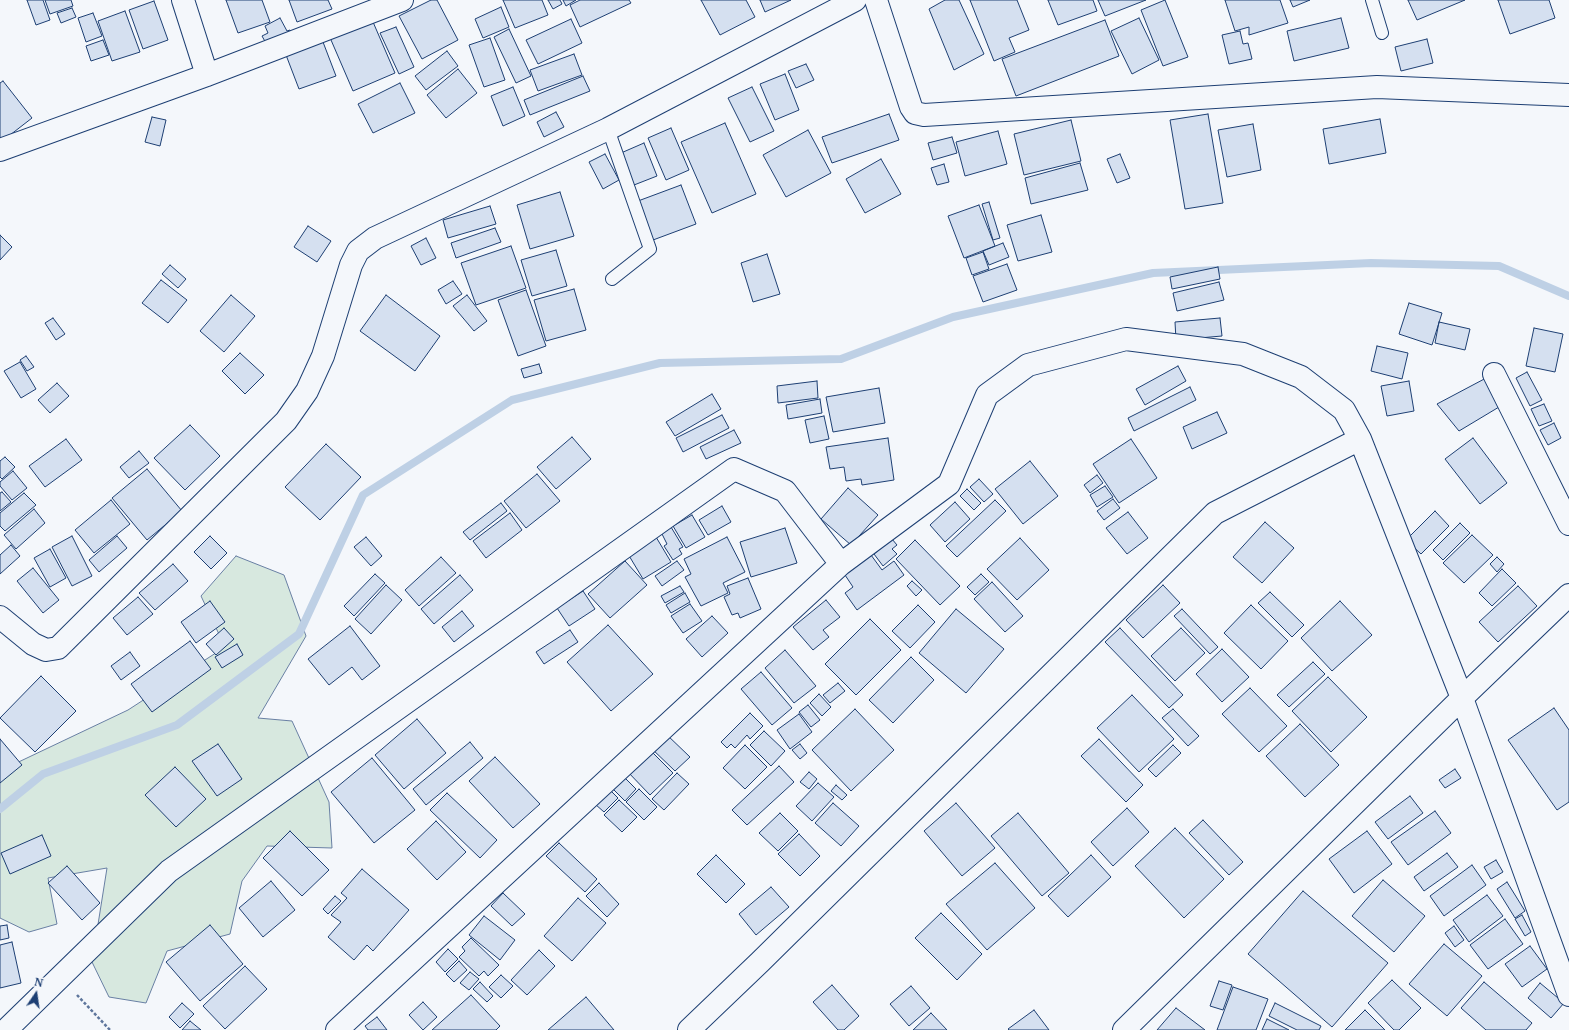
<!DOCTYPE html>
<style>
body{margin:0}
#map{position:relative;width:1569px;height:1030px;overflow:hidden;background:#f4f7fb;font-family:"Noto Serif",serif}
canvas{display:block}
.north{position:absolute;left:16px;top:974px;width:40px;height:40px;-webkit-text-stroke:3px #f4f7fb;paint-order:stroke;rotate:13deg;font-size:11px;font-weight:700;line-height:16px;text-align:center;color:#1d3f73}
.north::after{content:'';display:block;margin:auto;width:14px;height:18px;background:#1d3f73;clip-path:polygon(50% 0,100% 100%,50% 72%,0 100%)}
</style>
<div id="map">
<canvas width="1569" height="1030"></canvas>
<div class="north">N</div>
</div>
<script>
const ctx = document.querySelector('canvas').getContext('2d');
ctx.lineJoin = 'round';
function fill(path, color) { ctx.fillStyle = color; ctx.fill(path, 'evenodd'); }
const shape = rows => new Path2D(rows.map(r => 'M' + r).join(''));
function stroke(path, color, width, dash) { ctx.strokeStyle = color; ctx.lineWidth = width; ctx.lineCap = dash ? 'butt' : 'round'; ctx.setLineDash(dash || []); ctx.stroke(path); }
const green = shape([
 [236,556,284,575,306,636,258,718,292,721,329,802,332,848,267,846,242,881,230,934,167,951,146,1003,109,997,92,962,107,868,48,878,57,924,29,932,0,918,0,769,8,767,128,710,225,647,201,596,236,556]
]);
const stream = shape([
 [0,809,43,774,177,725,299,634,363,495,512,400,660,363,841,359,953,317,1153,273,1371,263,1499,266,1569,296]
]);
const building = shape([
 [27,0,43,0,50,20,36,25,27,0],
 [45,0,71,0,73,6,50,14,45,0],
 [226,0,262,0,270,22,238,33,226,0],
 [289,0,328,0,332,9,297,22,289,0],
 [431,0,437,0,458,40,422,59,399,16,431,0],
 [503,0,542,0,548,15,515,28,503,0],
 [548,0,560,0,562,4,553,9,548,0],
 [563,0,576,0,566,6,563,0],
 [580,0,629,0,631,3,580,27,570,5,580,0],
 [701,0,746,0,755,17,720,35,701,0],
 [760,0,791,0,765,12,760,0],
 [945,0,959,0,984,54,954,70,929,9,945,0],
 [970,0,1017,0,1029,30,1009,38,1015,52,994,61,970,0],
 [1048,0,1093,0,1097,11,1058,25,1048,0],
 [1098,0,1146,0,1105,16,1098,0],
 [1165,0,1188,57,1163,66,1141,10,1165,0],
 [1225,0,1280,0,1288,23,1249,35,1249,27,1235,31,1225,0],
 [1290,0,1310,0,1293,7,1290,0],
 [1408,0,1465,0,1417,20,1408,0],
 [1498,0,1549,0,1555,18,1510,34,1498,0],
 [154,1,168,40,143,49,129,10,154,1],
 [501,7,509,27,483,38,475,19,501,7],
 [72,8,76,17,61,23,57,13,72,8],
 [125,11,140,52,112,61,98,21,125,11],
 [93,13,102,36,86,42,78,18,93,13],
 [370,15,395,73,353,91,328,33,370,15],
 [280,18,287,31,290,30,294,37,267,45,262,36,268,33,265,26,280,18],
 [1139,18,1159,60,1132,74,1111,31,1139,18],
 [1341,18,1349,48,1294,61,1287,31,1341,18],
 [571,19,582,43,538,64,526,40,571,19],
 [1105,20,1119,56,1016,96,1002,59,1105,20],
 [396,27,414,67,399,74,380,33,396,27],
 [509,29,531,76,516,83,494,37,509,29],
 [1240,31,1243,44,1248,43,1252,59,1229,64,1222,35,1240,31],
 [490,38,505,80,484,87,469,45,490,38],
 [1427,39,1433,63,1401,71,1395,47,1427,39],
 [103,40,109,55,91,61,86,46,103,40],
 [323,42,336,76,299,89,286,55,323,42],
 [447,51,458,66,426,90,415,76,447,51],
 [574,54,582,75,538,91,530,70,574,54],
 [806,64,814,80,796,88,788,71,806,64],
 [458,69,477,93,446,118,427,95,458,69],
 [785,74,799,110,775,120,760,84,785,74],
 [583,76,590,91,530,115,524,100,583,76],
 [3,81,32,118,1,142,0,141,0,83,3,81],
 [400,83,415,113,373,133,358,104,400,83],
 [513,87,525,116,503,126,491,96,513,87],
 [752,87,774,131,750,142,728,98,752,87],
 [556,112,564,127,544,137,537,122,556,112],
 [889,114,899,140,832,163,822,137,889,114],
 [1208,114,1223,203,1185,209,1170,120,1208,114],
 [152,117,166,120,160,146,145,142,152,117],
 [1380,119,1386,153,1329,164,1323,129,1380,119],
 [1071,120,1081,161,1024,175,1014,134,1071,120],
 [725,123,756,194,712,213,681,142,725,123],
 [1253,124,1261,170,1227,177,1218,130,1253,124],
 [671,128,689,170,666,180,648,138,671,128],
 [808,130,831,173,786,197,763,155,808,130],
 [998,131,1007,164,965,176,956,142,998,131],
 [952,137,957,153,933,160,928,143,952,137],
 [644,143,657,176,634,185,621,153,644,143],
 [605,154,619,180,603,189,589,162,605,154],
 [1120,154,1130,178,1117,183,1107,159,1120,154],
 [881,159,901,194,865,213,846,179,881,159],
 [1080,163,1088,190,1031,204,1025,178,1080,163],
 [944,164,949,182,937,185,931,168,944,164],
 [681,185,696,224,653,240,638,201,681,185],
 [560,192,574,236,530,249,517,205,560,192],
 [989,202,1000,238,993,240,982,204,989,202],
 [979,205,995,246,964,258,948,216,979,205],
 [490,206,496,224,448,238,443,220,490,206],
 [1041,215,1052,252,1018,261,1007,225,1041,215],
 [308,226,331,241,317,262,294,247,308,226],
 [495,228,501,242,456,258,451,243,495,228],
 [0,235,12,247,0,260,0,235],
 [426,238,436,258,421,265,411,246,426,238],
 [1003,243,1009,257,989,265,983,251,1003,243],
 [511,246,526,288,476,305,461,263,511,246],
 [556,250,567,286,532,296,521,260,556,250],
 [983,252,989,269,972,275,966,258,983,252],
 [767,254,780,294,753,302,741,263,767,254],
 [1007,264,1017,290,983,302,973,276,1007,264],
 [170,265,186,279,178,288,162,274,170,265],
 [1218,267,1220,279,1172,289,1170,277,1218,267],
 [161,280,187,300,168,323,142,303,161,280],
 [453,281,462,294,446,304,438,290,453,281],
 [1219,282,1224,300,1177,311,1173,293,1219,282],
 [574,289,586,330,546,341,534,300,574,289],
 [526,290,546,346,518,356,498,300,526,290],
 [231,295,255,316,224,352,200,331,231,295],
 [386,295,440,336,415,371,360,331,386,295],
 [467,295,487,321,474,331,453,306,467,295],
 [1409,303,1442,313,1432,345,1399,334,1409,303],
 [53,318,65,334,56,340,45,323,53,318],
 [1220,318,1222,336,1176,340,1175,322,1220,318],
 [1439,322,1470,329,1465,350,1435,343,1439,322],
 [1534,328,1563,334,1555,372,1526,366,1534,328],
 [1377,346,1408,353,1402,379,1371,371,1377,346],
 [240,353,264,375,245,394,222,371,240,353],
 [26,356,34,367,27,371,20,360,26,356],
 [20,362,36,389,21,398,4,371,20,362],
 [539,364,542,373,524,378,521,369,539,364],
 [1178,366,1186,381,1145,405,1136,389,1178,366],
 [1527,372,1542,400,1530,406,1516,378,1527,372],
 [1488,377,1499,407,1459,431,1437,404,1488,377],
 [817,381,818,398,778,403,777,386,817,381],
 [1409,381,1414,411,1387,416,1381,386,1409,381],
 [57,383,69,396,50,413,38,400,57,383],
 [1190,387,1196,400,1134,431,1128,418,1190,387],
 [879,388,885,423,833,432,826,397,879,388],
 [712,394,721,409,675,436,666,422,712,394],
 [820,399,822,413,788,419,786,405,820,399],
 [1544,404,1552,421,1539,426,1531,409,1544,404],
 [1217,412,1227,433,1192,449,1183,427,1217,412],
 [722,415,729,428,683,452,676,438,722,415],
 [824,416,829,439,810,443,805,420,824,416],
 [1554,423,1561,438,1548,445,1540,430,1554,423],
 [190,425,220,456,185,490,154,458,190,425],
 [734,430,741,443,706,459,700,447,734,430],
 [572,437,591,459,556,489,537,467,572,437],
 [888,438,894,480,862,485,861,479,846,481,844,467,830,469,826,447,888,438],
 [1473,438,1507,483,1480,504,1445,459,1473,438],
 [66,439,82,460,45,487,29,466,66,439],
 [1131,439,1157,478,1119,503,1093,464,1131,439],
 [326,444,361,477,320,520,285,487,326,444],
 [139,451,149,463,129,478,120,467,139,451],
 [5,457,15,467,2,479,0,477,0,461,5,457],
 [1030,461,1058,496,1023,524,995,489,1030,461],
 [147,469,182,511,147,540,112,498,147,469],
 [13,471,27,488,12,500,0,486,0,482,13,471],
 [537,474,560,501,526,528,504,501,537,474],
 [1097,475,1103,483,1090,493,1084,485,1097,475],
 [979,479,993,494,984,502,970,487,979,479],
 [1105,486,1113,497,1097,507,1090,495,1105,486],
 [848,488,878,515,851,545,821,519,848,488],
 [967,489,981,503,974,510,960,496,967,489],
 [2,492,11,502,0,511,0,493,2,492],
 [24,493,36,505,5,531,0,526,0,513,24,493],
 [1113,499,1120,508,1104,520,1097,511,1113,499],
 [111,500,130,524,94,553,75,530,111,500],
 [995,500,1006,511,957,557,946,546,995,500],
 [955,502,970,519,945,542,930,525,955,502],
 [501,503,507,511,470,540,463,532,501,503],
 [722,506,731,522,708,535,699,520,722,506],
 [34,509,45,523,16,549,4,535,34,509],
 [1435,511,1449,526,1421,554,1406,540,1435,511],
 [1128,512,1148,538,1127,554,1106,528,1128,512],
 [510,513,522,530,486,558,473,541,510,513],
 [692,515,705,537,686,548,673,526,692,515],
 [1265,522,1294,548,1262,583,1233,557,1265,522],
 [1460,523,1470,533,1443,560,1433,550,1460,523],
 [671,527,683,547,679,549,682,554,673,560,664,546,667,544,661,532,671,527],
 [785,528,797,563,751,577,740,542,785,528],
 [1472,535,1493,555,1464,583,1443,563,1472,535],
 [72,536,92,576,72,586,52,547,72,536],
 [117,536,127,548,99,572,89,560,117,536],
 [210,536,227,553,211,569,194,552,210,536],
 [366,537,382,556,371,566,354,547,366,537],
 [656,537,671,562,643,579,628,554,656,537],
 [727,537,745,572,723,583,728,593,701,606,685,577,691,574,684,559,727,537],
 [1020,538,1049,570,1017,600,987,569,1020,538],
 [892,539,897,545,892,549,897,554,883,566,874,554,892,539],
 [915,540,960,586,940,605,896,559,915,540],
 [11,545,20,556,0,574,0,555,11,545],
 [50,549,66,578,50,587,34,558,50,549],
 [871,555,882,570,894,561,904,575,857,610,845,593,853,587,845,575,871,555],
 [441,557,456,573,419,606,405,590,441,557],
 [1497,557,1504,564,1497,572,1490,564,1497,557],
 [625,561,647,585,610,618,588,594,625,561],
 [677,561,684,570,662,586,655,576,677,561],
 [173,564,188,581,155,610,139,593,173,564],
 [33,568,59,600,43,613,17,581,33,568],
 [1502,569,1516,583,1492,606,1479,593,1502,569],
 [375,574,385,583,354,616,344,606,375,574],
 [981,574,989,582,975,595,967,587,981,574],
 [460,575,473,590,434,624,421,609,460,575],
 [748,578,761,609,740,618,738,613,732,615,724,597,730,594,727,586,748,578],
 [912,581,922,590,916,596,907,586,912,581],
 [992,582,1023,616,1005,632,974,599,992,582],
 [386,585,402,600,371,634,355,619,386,585],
 [1163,585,1180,603,1143,638,1126,620,1163,585],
 [680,586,684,592,665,603,661,596,680,586],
 [1518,586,1537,606,1498,642,1479,622,1518,586],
 [583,591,595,609,569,626,557,608,583,591],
 [1270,592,1304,625,1292,637,1258,603,1270,592],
 [685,593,690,602,671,613,666,605,685,593],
 [138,597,153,614,127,635,113,618,138,597],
 [826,600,840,617,823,630,829,637,813,650,793,627,826,600],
 [210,601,225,622,196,643,181,622,210,601],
 [1340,601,1372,635,1332,671,1301,638,1340,601],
 [690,604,702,621,683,633,671,616,690,604],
 [918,605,935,622,910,648,892,631,918,605],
 [1251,605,1288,641,1261,669,1224,633,1251,605],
 [956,609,1004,649,966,693,919,653,956,609],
 [1182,609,1218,647,1210,654,1174,616,1182,609],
 [462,611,474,626,454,642,442,627,462,611],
 [712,616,728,633,702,657,686,639,712,616],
 [870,619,901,650,856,695,825,664,870,619],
 [608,625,653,674,611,711,567,662,608,625],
 [350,626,380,666,362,680,352,667,329,685,308,659,350,626],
 [224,628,234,639,216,655,206,644,224,628],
 [1120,628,1183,695,1169,708,1105,642,1120,628],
 [1181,628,1205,653,1175,681,1151,656,1181,628],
 [570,630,578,642,544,664,536,652,570,630],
 [190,641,211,669,152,712,131,684,190,641],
 [237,644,243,655,222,668,215,657,237,644],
 [1222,649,1249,677,1222,702,1196,674,1222,649],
 [785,650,816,686,794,703,765,668,785,650],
 [130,652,140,666,121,680,111,666,130,652],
 [911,657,934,680,893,723,869,700,911,657],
 [1313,662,1325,674,1289,707,1277,695,1313,662],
 [761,672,792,708,772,725,741,689,761,672],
 [41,676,76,711,35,752,0,718,41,676],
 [1328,677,1367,717,1331,752,1292,711,1328,677],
 [838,683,845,691,830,703,823,695,838,683],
 [1250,688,1287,726,1259,752,1222,714,1250,688],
 [819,694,831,707,822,716,810,703,819,694],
 [1132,695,1174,739,1139,772,1097,728,1132,695],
 [808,705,820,720,811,727,799,712,808,705],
 [1554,708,1569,730,1569,802,1557,810,1508,740,1554,708],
 [855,709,894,750,851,791,812,750,855,709],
 [1173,709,1199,736,1188,746,1162,718,1173,709],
 [750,713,763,726,750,739,747,735,735,748,731,744,727,748,721,742,750,713],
 [799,714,812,732,790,749,777,730,799,714],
 [417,719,446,753,404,789,375,755,417,719],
 [1300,724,1339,765,1305,797,1266,756,1300,724],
 [764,731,785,751,771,766,750,745,764,731],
 [665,733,690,757,675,771,650,747,665,733],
 [0,739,22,765,0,783,0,739],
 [1099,739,1143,785,1126,802,1081,756,1099,739],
 [470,742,483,758,426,805,413,789,470,742],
 [218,744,242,779,217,796,192,761,218,744],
 [800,744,807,753,800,759,792,750,800,744],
 [745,745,767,767,745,789,723,768,745,745],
 [1173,745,1181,753,1156,777,1148,769,1173,745],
 [648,748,673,773,650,795,626,770,648,748],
 [495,757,540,804,513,828,469,781,495,757],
 [372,758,415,810,374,843,331,792,372,758],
 [779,766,794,782,747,825,732,810,779,766],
 [175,767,206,799,176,827,145,795,175,767],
 [1455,769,1461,778,1445,788,1439,780,1455,769],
 [809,772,817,779,809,789,800,782,809,772],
 [677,773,689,784,664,810,652,799,677,773],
 [621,774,636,789,625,801,609,785,621,774],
 [818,783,834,797,812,821,796,806,818,783],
 [836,785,847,795,842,800,831,791,836,785],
 [639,789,657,807,644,820,626,802,639,789],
 [610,790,618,798,604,812,595,804,610,790],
 [447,793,497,840,480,858,430,810,447,793],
 [1410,796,1423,813,1388,839,1375,822,1410,796],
 [619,800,637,817,622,832,604,815,619,800],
 [833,803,859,826,841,846,815,823,833,803],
 [956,803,995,848,962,876,924,831,956,803],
 [1127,808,1149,832,1113,866,1091,842,1127,808],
 [1435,811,1451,833,1408,865,1391,842,1435,811],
 [780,813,798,831,778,851,759,833,780,813],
 [1018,813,1069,873,1042,896,991,836,1018,813],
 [1203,820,1243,862,1229,875,1189,833,1203,820],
 [436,821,466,852,437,880,407,849,436,821],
 [1175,828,1224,879,1184,918,1135,866,1175,828],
 [290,831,329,870,302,896,263,858,290,831],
 [1367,831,1392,864,1354,893,1329,859,1367,831],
 [799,834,820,856,800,876,778,854,799,834],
 [42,835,51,856,10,874,1,853,42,835],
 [559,843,597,879,585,892,546,856,559,843],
 [1447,853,1458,867,1424,891,1414,877,1447,853],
 [716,855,745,884,726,903,697,874,716,855],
 [1091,855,1111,877,1068,917,1048,896,1091,855],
 [1496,860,1503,872,1491,879,1484,867,1496,860],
 [995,863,1035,908,987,950,946,904,995,863],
 [1472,865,1486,885,1444,916,1430,896,1472,865],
 [67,866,100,903,82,920,48,883,67,866],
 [362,869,409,910,373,951,367,945,354,960,328,937,341,922,331,915,347,898,341,893,362,869],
 [1383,880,1425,916,1394,952,1352,916,1383,880],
 [271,881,295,910,263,937,239,908,271,881],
 [1507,882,1525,911,1515,918,1497,889,1507,882],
 [599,883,619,904,607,917,586,896,599,883],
 [771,887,789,907,756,935,739,914,771,887],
 [1303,891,1388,963,1332,1027,1248,954,1303,891],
 [503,893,525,914,512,926,491,906,503,893],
 [1487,895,1503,916,1469,942,1453,920,1487,895],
 [335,896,341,901,328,914,323,909,335,896],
 [578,898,606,923,572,961,544,936,578,898],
 [941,913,982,954,957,980,915,938,941,913],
 [1522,915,1531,932,1525,936,1515,919,1522,915],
 [484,916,515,940,500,960,469,935,484,916],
 [1505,919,1523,944,1488,969,1470,945,1505,919],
 [7,925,9,938,0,940,0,926,7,925],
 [210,925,243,964,200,1001,166,962,210,925],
 [1454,926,1464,940,1455,947,1445,933,1454,926],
 [471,938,499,965,488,976,484,971,479,976,459,957,465,951,462,947,471,938],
 [12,942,21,983,0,988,0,945,12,942],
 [1444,944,1482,976,1447,1016,1409,984,1444,944],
 [1530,946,1547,969,1522,987,1505,964,1530,946],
 [448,949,458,959,445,972,436,962,448,949],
 [539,950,555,966,527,995,511,980,539,950],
 [459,961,467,970,454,982,446,974,459,961],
 [245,966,267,989,225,1029,203,1006,245,966],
 [470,972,479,979,469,990,460,983,470,972],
 [501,975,513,986,501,998,489,987,501,975],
 [1392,980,1421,1008,1399,1030,1394,1030,1368,1003,1392,980],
 [1219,981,1232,985,1223,1010,1210,1006,1219,981],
 [480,982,493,996,487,1002,473,989,480,982],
 [1484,982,1532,1023,1526,1030,1486,1030,1461,1008,1484,982],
 [1540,983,1564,1003,1551,1018,1528,998,1540,983],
 [832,985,859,1016,844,1030,838,1030,813,1002,832,985],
 [911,986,930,1008,909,1026,890,1004,911,986],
 [1233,987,1268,999,1256,1030,1217,1030,1233,987],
 [471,995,500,1026,496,1030,432,1030,471,995],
 [586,997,614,1030,548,1030,586,997],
 [423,1002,437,1017,423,1030,409,1015,423,1002],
 [182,1003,194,1014,180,1028,169,1017,182,1003],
 [1275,1003,1321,1026,1319,1030,1297,1030,1269,1016,1275,1003],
 [1176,1008,1205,1030,1157,1030,1176,1008],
 [1034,1010,1049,1030,1009,1030,1008,1029,1034,1010],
 [1365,1010,1385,1030,1345,1030,1365,1010],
 [931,1013,947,1030,913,1030,931,1013],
 [377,1017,387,1030,368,1030,365,1026,377,1017],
 [1267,1019,1289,1030,1262,1030,1267,1019],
 [190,1021,201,1030,182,1030,190,1021]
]);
const path = shape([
 [77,995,110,1030]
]);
const service = shape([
 [1372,0,1382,33],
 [608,129,650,249,612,279]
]);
const minor = shape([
 [183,0,207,75],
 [876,0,911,107,915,113,924,115,1377,87,1569,95],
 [0,150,207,75,402,0],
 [1494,374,1569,524],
 [0,617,33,644,46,650,58,648,286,421,307,391,323,356,351,265,358,251,375,238,608,129,855,0],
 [6,1030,169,871,734,469,785,491,841,564],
 [337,1030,841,564,949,484,987,395,1028,365,1126,339,1243,354,1301,377,1344,410,1360,439,1462,698,1569,995],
 [689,1030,760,962,1215,513,1360,439],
 [1124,1030,1462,698,1569,595]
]);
fill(green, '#d7e8df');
stroke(green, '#687fa3', 1);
stroke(stream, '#bed0e5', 8);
fill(building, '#d5e0f0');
stroke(building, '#1d3f73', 1);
stroke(service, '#1d3f73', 14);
stroke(minor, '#1d3f73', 24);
stroke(path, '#5e769c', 2.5, [3, 2]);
stroke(service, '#f4f7fb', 12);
stroke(minor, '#f4f7fb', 22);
</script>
